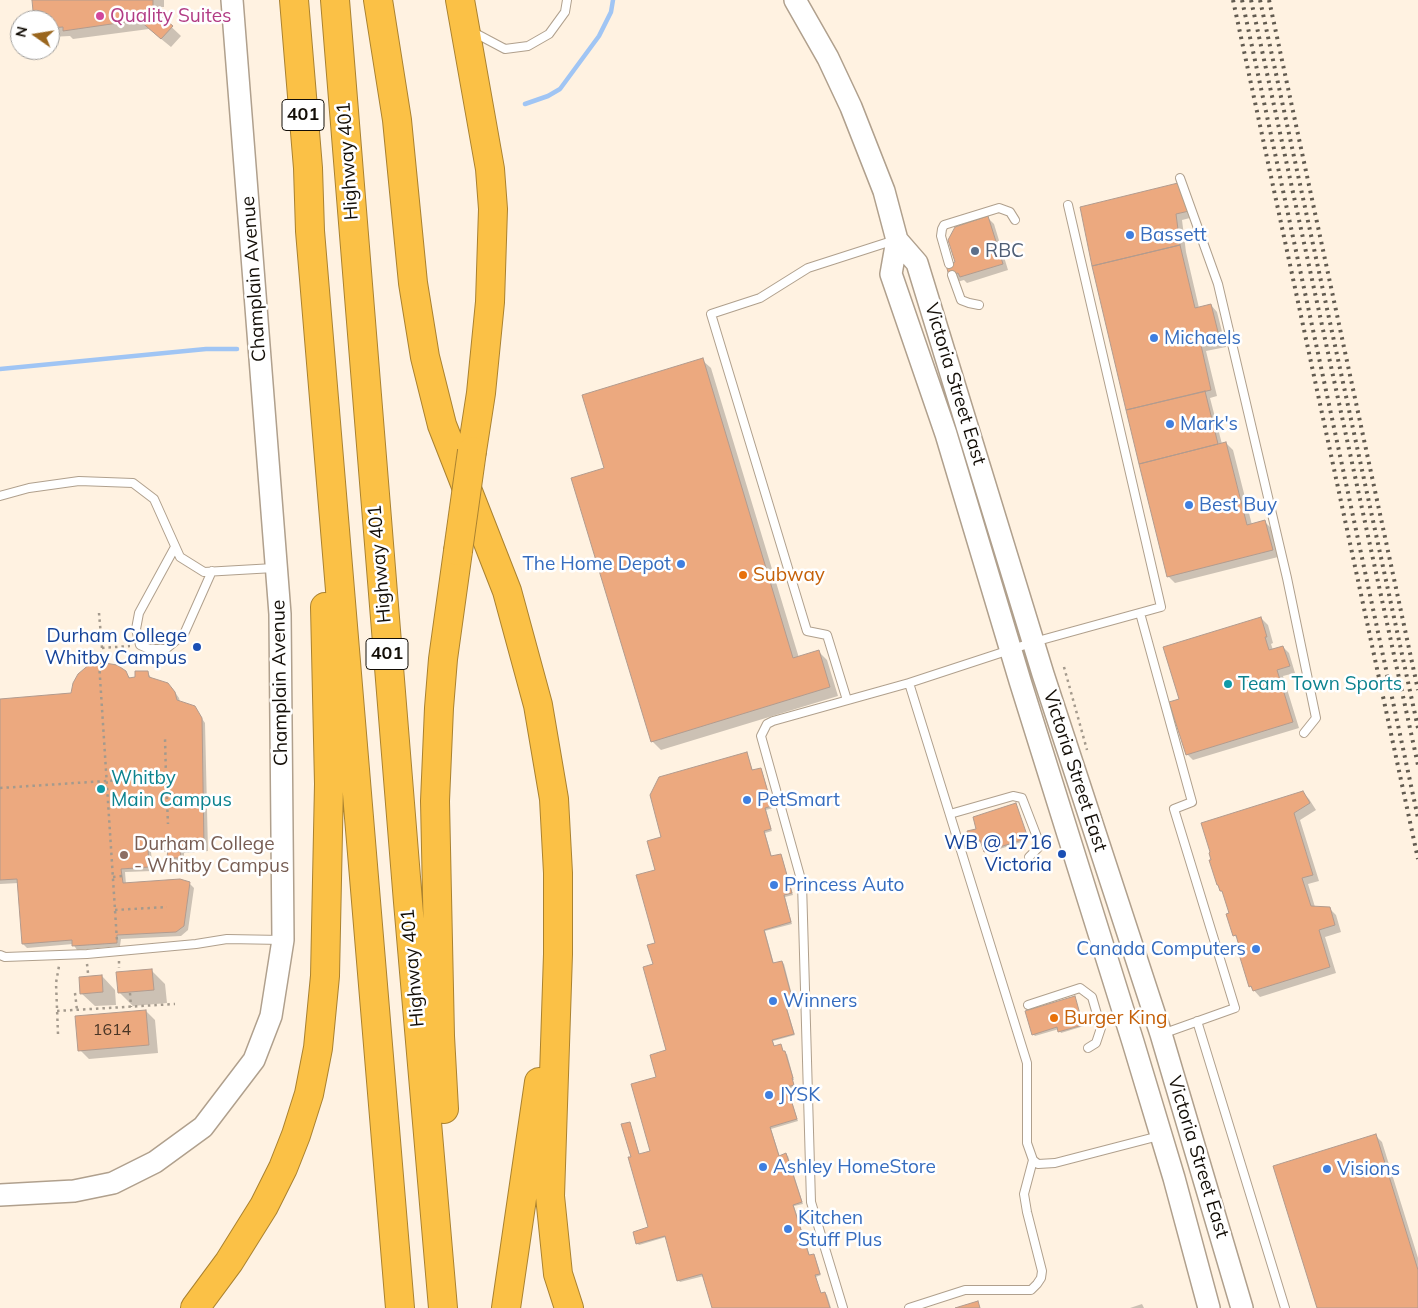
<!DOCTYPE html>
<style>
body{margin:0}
#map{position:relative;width:1418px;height:1308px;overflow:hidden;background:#fff2e1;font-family:Mulish,sans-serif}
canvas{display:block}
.north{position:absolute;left:10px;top:10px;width:50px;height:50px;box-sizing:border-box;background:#fff;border:1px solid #a19f9c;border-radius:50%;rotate:283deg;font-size:14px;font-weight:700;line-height:20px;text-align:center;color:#130e07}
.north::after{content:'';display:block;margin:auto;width:18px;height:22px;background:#9a661d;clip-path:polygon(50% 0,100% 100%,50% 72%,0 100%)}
</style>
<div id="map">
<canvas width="1418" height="1308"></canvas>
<div class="north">N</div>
</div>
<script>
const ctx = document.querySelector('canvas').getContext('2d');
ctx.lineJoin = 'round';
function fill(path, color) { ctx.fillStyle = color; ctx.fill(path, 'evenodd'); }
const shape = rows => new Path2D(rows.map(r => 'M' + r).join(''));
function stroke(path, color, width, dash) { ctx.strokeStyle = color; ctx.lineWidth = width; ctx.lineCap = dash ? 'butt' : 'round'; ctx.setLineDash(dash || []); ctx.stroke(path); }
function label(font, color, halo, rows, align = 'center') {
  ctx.font = font + ' Mulish,sans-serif'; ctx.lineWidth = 5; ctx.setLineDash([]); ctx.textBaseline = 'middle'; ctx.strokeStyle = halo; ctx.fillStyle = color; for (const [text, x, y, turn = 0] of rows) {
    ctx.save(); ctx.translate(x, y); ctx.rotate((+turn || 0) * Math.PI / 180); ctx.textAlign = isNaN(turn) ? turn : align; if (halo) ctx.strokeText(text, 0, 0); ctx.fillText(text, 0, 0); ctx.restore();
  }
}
const shadow = shape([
 [34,0,164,0,164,7,161,7,162,18,181,36,171,47,149,29,73,39,70,36,50,37,50,20,41,20,41,17,34,11],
 [1181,184,1194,217,1182,220,1186,252,1199,308,1211,305,1217,312,1226,347,1206,351,1217,396,1210,398,1222,444,1226,443,1233,450,1252,525,1265,522,1271,528,1278,557,1175,583,1168,576,1093,266],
 [988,218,994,224,1008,270,967,283,964,280,957,282,950,275],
 [702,360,711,368,799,658,818,651,827,660,838,696,661,750,652,741,606,468],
 [1261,618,1268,625,1273,643,1271,644,1273,650,1283,647,1289,653,1295,673,1283,676,1299,728,1193,760,1187,754,1180,699],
 [125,672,131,679,147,672,152,679,172,688,179,698,180,702,194,707,205,723,208,851,184,853,184,861,172,862,168,858,169,852,151,852,153,871,125,872,126,884,180,880,190,884,194,888,188,930,181,936,121,939,120,946,77,950,73,944,27,948,23,944,19,883,0,884,0,701,72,694],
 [747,754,753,771,761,769,762,771,773,808,766,810,772,831,765,833,772,857,780,855,782,857,793,895,785,897,792,924,765,931,774,964,782,962,784,964,793,999,785,1002,795,1035,773,1041,775,1047,780,1046,784,1053,787,1054,794,1080,792,1080,794,1087,788,1089,798,1121,771,1129,780,1157,786,1155,788,1156,803,1204,794,1206,810,1256,814,1255,815,1257,821,1275,816,1277,821,1294,825,1293,827,1295,831,1308,713,1308,704,1276,680,1282,678,1280,666,1237,639,1245,637,1243,649,1228,632,1158,629,1123,640,1155,652,1152,658,1078,668,1051,654,965,657,944,657,871,663,837],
 [1303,793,1309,799,1316,810,1300,820,1319,881,1308,884,1315,907,1329,908,1336,915,1341,932,1325,937,1336,973,1260,997,1250,986,1242,951,1238,939,1234,935,1230,914,1224,893,1221,891],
 [1016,805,1028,840,987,853,982,841,974,844,972,842,978,829],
 [152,971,165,984,167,1003,133,1006,119,992],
 [102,976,115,990,116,1005,95,1006,81,993],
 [1074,997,1084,1026,1061,1033,1059,1029,1035,1036,1033,1034],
 [146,1011,155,1020,158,1053,89,1059,80,1050],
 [1376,1136,1382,1142,1418,1258,1418,1308,1318,1308],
 [1142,1304,1144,1308,1130,1308]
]);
const stream = shape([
 [525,104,548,96,560,89,599,36,611,12,613,0],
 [0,369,206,349,237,349]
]);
const building = shape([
 [32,0,153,0,153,9,173,26,161,39,139,20,63,31,63,27,50,28,50,20,39,20,39,11,33,11,32,0],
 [1182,182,1189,211,1176,214,1180,245,1092,266,1080,207,1182,182],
 [988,216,1003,264,960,277,958,273,949,276,946,265,955,262,948,240,955,227,988,216],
 [1180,245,1195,308,1211,304,1220,340,1201,345,1211,390,1126,410,1092,266,1180,245],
 [703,358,793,658,819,650,830,687,651,742,571,478,604,468,582,395,703,358],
 [1205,391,1218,444,1139,464,1126,410,1205,391],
 [1226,442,1247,525,1265,520,1273,550,1167,577,1139,464,1226,442],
 [1261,617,1267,637,1265,637,1269,650,1283,646,1290,666,1277,670,1293,722,1186,755,1169,702,1179,699,1163,647,1261,617],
 [99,662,117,665,126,671,129,678,135,677,135,671,148,671,149,677,168,683,175,692,177,700,195,706,202,718,204,847,180,850,181,858,167,858,168,848,148,848,149,867,121,869,123,883,180,879,190,882,184,926,176,932,117,935,117,943,72,946,72,940,22,944,17,879,0,880,0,699,71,693,73,683,78,674,91,663,99,662],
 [747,752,752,770,761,768,772,806,765,808,771,829,764,831,771,856,781,854,792,893,784,895,791,922,764,930,773,963,782,961,792,998,784,1000,794,1034,772,1040,774,1046,781,1044,783,1051,785,1051,793,1078,792,1078,794,1085,787,1087,797,1119,770,1127,779,1156,786,1153,802,1202,793,1205,809,1255,814,1254,820,1274,815,1275,821,1293,825,1292,830,1308,712,1308,702,1274,677,1281,665,1236,636,1244,633,1232,648,1227,628,1157,631,1157,621,1124,630,1122,639,1154,650,1151,631,1084,656,1077,650,1055,666,1050,643,967,653,964,647,945,655,943,636,875,655,870,647,841,661,837,650,795,659,777,747,752],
 [1303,791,1310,803,1294,813,1313,875,1302,878,1311,906,1330,907,1335,925,1319,930,1330,967,1253,991,1251,986,1249,987,1238,951,1240,950,1236,935,1233,936,1226,914,1229,913,1222,891,1220,891,1218,885,1217,885,1209,860,1211,860,1209,853,1210,852,1201,823,1303,791],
 [1016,803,1028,838,984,852,980,840,971,843,967,831,976,829,973,817,1016,803],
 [152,969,154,990,118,993,116,972,152,969],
 [102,975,103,992,80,994,79,977,102,975],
 [1075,996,1083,1025,1058,1032,1057,1027,1032,1035,1025,1011,1075,996],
 [146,1010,149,1045,78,1051,75,1016,146,1010],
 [1376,1134,1418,1270,1418,1308,1317,1308,1273,1166,1376,1134],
 [978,1301,980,1308,955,1308,978,1301]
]);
const path = shape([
 [99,613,102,648,99,662,117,941],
 [102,648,130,646],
 [1064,667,1087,750],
 [166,777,168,824],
 [0,788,166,777,165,738],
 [113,877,122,876],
 [115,910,167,907],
 [119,961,119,968],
 [87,964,88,973],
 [75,993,77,1010],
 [130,993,131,1007],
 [57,1011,175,1004],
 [58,1034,56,983,59,966]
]);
const lane = shape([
 [473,32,505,49,528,46,549,34,565,12,567,0],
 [1180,178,1218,284,1287,578,1316,718,1304,733],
 [949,264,941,236,942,229,944,225,999,208,1010,212,1015,220],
 [952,275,961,300,969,303,979,305],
 [0,496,29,488,79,481,133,483,154,499,180,557,204,572,274,568],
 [175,547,139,613,136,629,140,645,149,649,166,649,184,634,212,571],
 [1140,613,1192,802,1174,809,1235,1008,1162,1034],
 [847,700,827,635,807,631,711,314,760,298,808,268,895,240],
 [950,814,1013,796,1022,798,1037,837,1038,848,1029,857],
 [0,955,5,957,87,954,196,944,227,939,282,940],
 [1028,1005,1080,988,1092,997,1101,1028,1096,1043,1088,1048],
 [1197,1021,1285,1308],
 [1033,1160,1027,1143,1027,1063,909,683,1034,642,1161,607,1068,205],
 [843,1308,811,1202,802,883,761,736,767,724,773,721,909,683],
 [909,1308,965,1290,1031,1290,1037,1284,1041,1278,1042,1271,1027,1212,1024,1194,1033,1160,1038,1164,1055,1163,1159,1136]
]);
const secondary = shape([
 [795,0,828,58,851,107,884,191,897,240,891,274,946,434,1020,681,1133,1042,1174,1178,1209,1308],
 [897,240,917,263,1043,674,1161,1034,1242,1308],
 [0,1195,74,1191,113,1183,155,1162,203,1127,254,1060,271,1016,283,940,280,614,232,0]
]);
const highway = shape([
 [294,0,308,168,310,231,400,1308],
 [335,0,408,902,443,1308],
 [378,0,397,120,413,283,425,357,442,425,507,591,538,705,554,799,558,873,558,954,550,1196,558,1274,569,1308],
 [460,0,490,169,493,209,490,302,481,393,472,451],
 [444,1109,440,1036,435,801,439,708,443,659,458,551],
 [195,1308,229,1262,264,1206,283,1168,296,1135,309,1094,318,1048,325,976,329,784,325,607],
 [506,1308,539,1082]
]);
const rail = shape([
 [1233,0,1418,859],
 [1242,0,1418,818],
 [1251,0,1418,765],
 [1260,0,1418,728],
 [1269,0,1418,690]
]);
const highwayBridge = shape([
 [458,551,472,451]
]);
const markers = [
 [100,16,5,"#d1479c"],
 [1130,235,5,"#3f7fe0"],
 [975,251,5,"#5c6f8a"],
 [1154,338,5,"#3f7fe0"],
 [1170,424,5,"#3f7fe0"],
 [1189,505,5,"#3f7fe0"],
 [681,564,5,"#3f7fe0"],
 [743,575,5,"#e8710a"],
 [197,647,5,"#1a4fb4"],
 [1228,684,5,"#0f9aa8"],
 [101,789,5,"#0f9aa8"],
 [747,800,5,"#3f7fe0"],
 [1062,854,5,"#1a4fb4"],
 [124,855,5,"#8d6e63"],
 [774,885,5,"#3f7fe0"],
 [1256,949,5,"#3f7fe0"],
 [773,1001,5,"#3f7fe0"],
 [1054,1018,5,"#e8710a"],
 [769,1095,5,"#3f7fe0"],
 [763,1167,5,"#3f7fe0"],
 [1327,1169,5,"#3f7fe0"],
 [788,1229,5,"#3f7fe0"]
];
const numberNames = [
 ["1614",112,1030]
];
const shields = [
 [303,115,42],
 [387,654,42]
];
const shieldNames = [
 ["401",303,115],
 ["401",387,654]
];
const hotelNames = [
 ["Quality Suites",110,16]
];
const streetNames = [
 ["Highway 401",348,161,-94],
 ["Champlain Avenue",254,279,-94],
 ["Victoria Street East",955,384,73],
 ["Highway 401",380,564,-95],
 ["Champlain Avenue",280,683,-91],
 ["Victoria Street East",1075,771,72],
 ["Highway 401",413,968,-95],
 ["Victoria Street East",1198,1157,73]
];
const shopNames = [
 ["Bassett",1140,235],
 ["Michaels",1164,338],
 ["Mark's",1180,424],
 ["Best Buy",1199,505],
 ["The Home Depot",671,564,"right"],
 ["PetSmart",757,800],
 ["Princess Auto",784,885],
 ["Canada Computers",1246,949,"right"],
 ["Winners",783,1001],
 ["JYSK",779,1095],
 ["Ashley HomeStore",773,1167],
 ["Visions",1337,1169],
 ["Kitchen",798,1218],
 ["Stuff Plus",798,1240]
];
const serviceNames = [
 ["RBC",985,251]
];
const foodNames = [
 ["Subway",753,575],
 ["Burger King",1064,1018]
];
const transitNames = [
 ["Durham College",187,636],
 ["Whitby Campus",187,658],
 ["WB @ 1716",1052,843],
 ["Victoria",1052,865]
];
const cultureNames = [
 ["Team Town Sports",1238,684],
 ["Whitby",111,778],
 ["Main Campus",111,800]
];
const educationNames = [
 ["Durham College",134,844],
 ["- Whitby Campus",134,866]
];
fill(shadow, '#0003');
stroke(stream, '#a0c5f4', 4.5);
fill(building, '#eca97f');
stroke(building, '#b29b8e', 1);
stroke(lane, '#b0a08d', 10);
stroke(secondary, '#b0a08d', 24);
stroke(highway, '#aa8230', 30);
stroke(path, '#a49a8d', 2.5, [2.5, 4]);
stroke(lane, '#fff', 8);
stroke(secondary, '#fff', 21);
stroke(highway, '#fbc146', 28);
stroke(rail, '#625b50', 4, [2.5, 5]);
stroke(highwayBridge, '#aa8230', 30, []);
stroke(highwayBridge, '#fbc146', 28);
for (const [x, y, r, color] of markers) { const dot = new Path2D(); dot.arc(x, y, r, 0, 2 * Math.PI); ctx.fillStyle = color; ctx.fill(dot); stroke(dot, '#fff', 2); }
label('16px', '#493525', null, numberNames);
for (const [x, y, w] of shields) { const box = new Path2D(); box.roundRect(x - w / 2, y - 15.5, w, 31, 4); ctx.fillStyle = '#fff'; ctx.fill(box); stroke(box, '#130e07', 1); }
label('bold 18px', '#130e07', null, shieldNames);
label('19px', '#b23c85', '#fff', hotelNames, 'left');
label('19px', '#130e07', '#fff', streetNames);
label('19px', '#366cbe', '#fff', shopNames, 'left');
label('19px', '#4e5e75', '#fff', serviceNames, 'left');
label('19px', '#c56008', '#fff', foodNames, 'left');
label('19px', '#164399', '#fff', transitNames, 'right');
label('19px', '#0d838f', '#fff', cultureNames, 'left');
label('19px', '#785e54', '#fff', educationNames, 'left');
</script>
